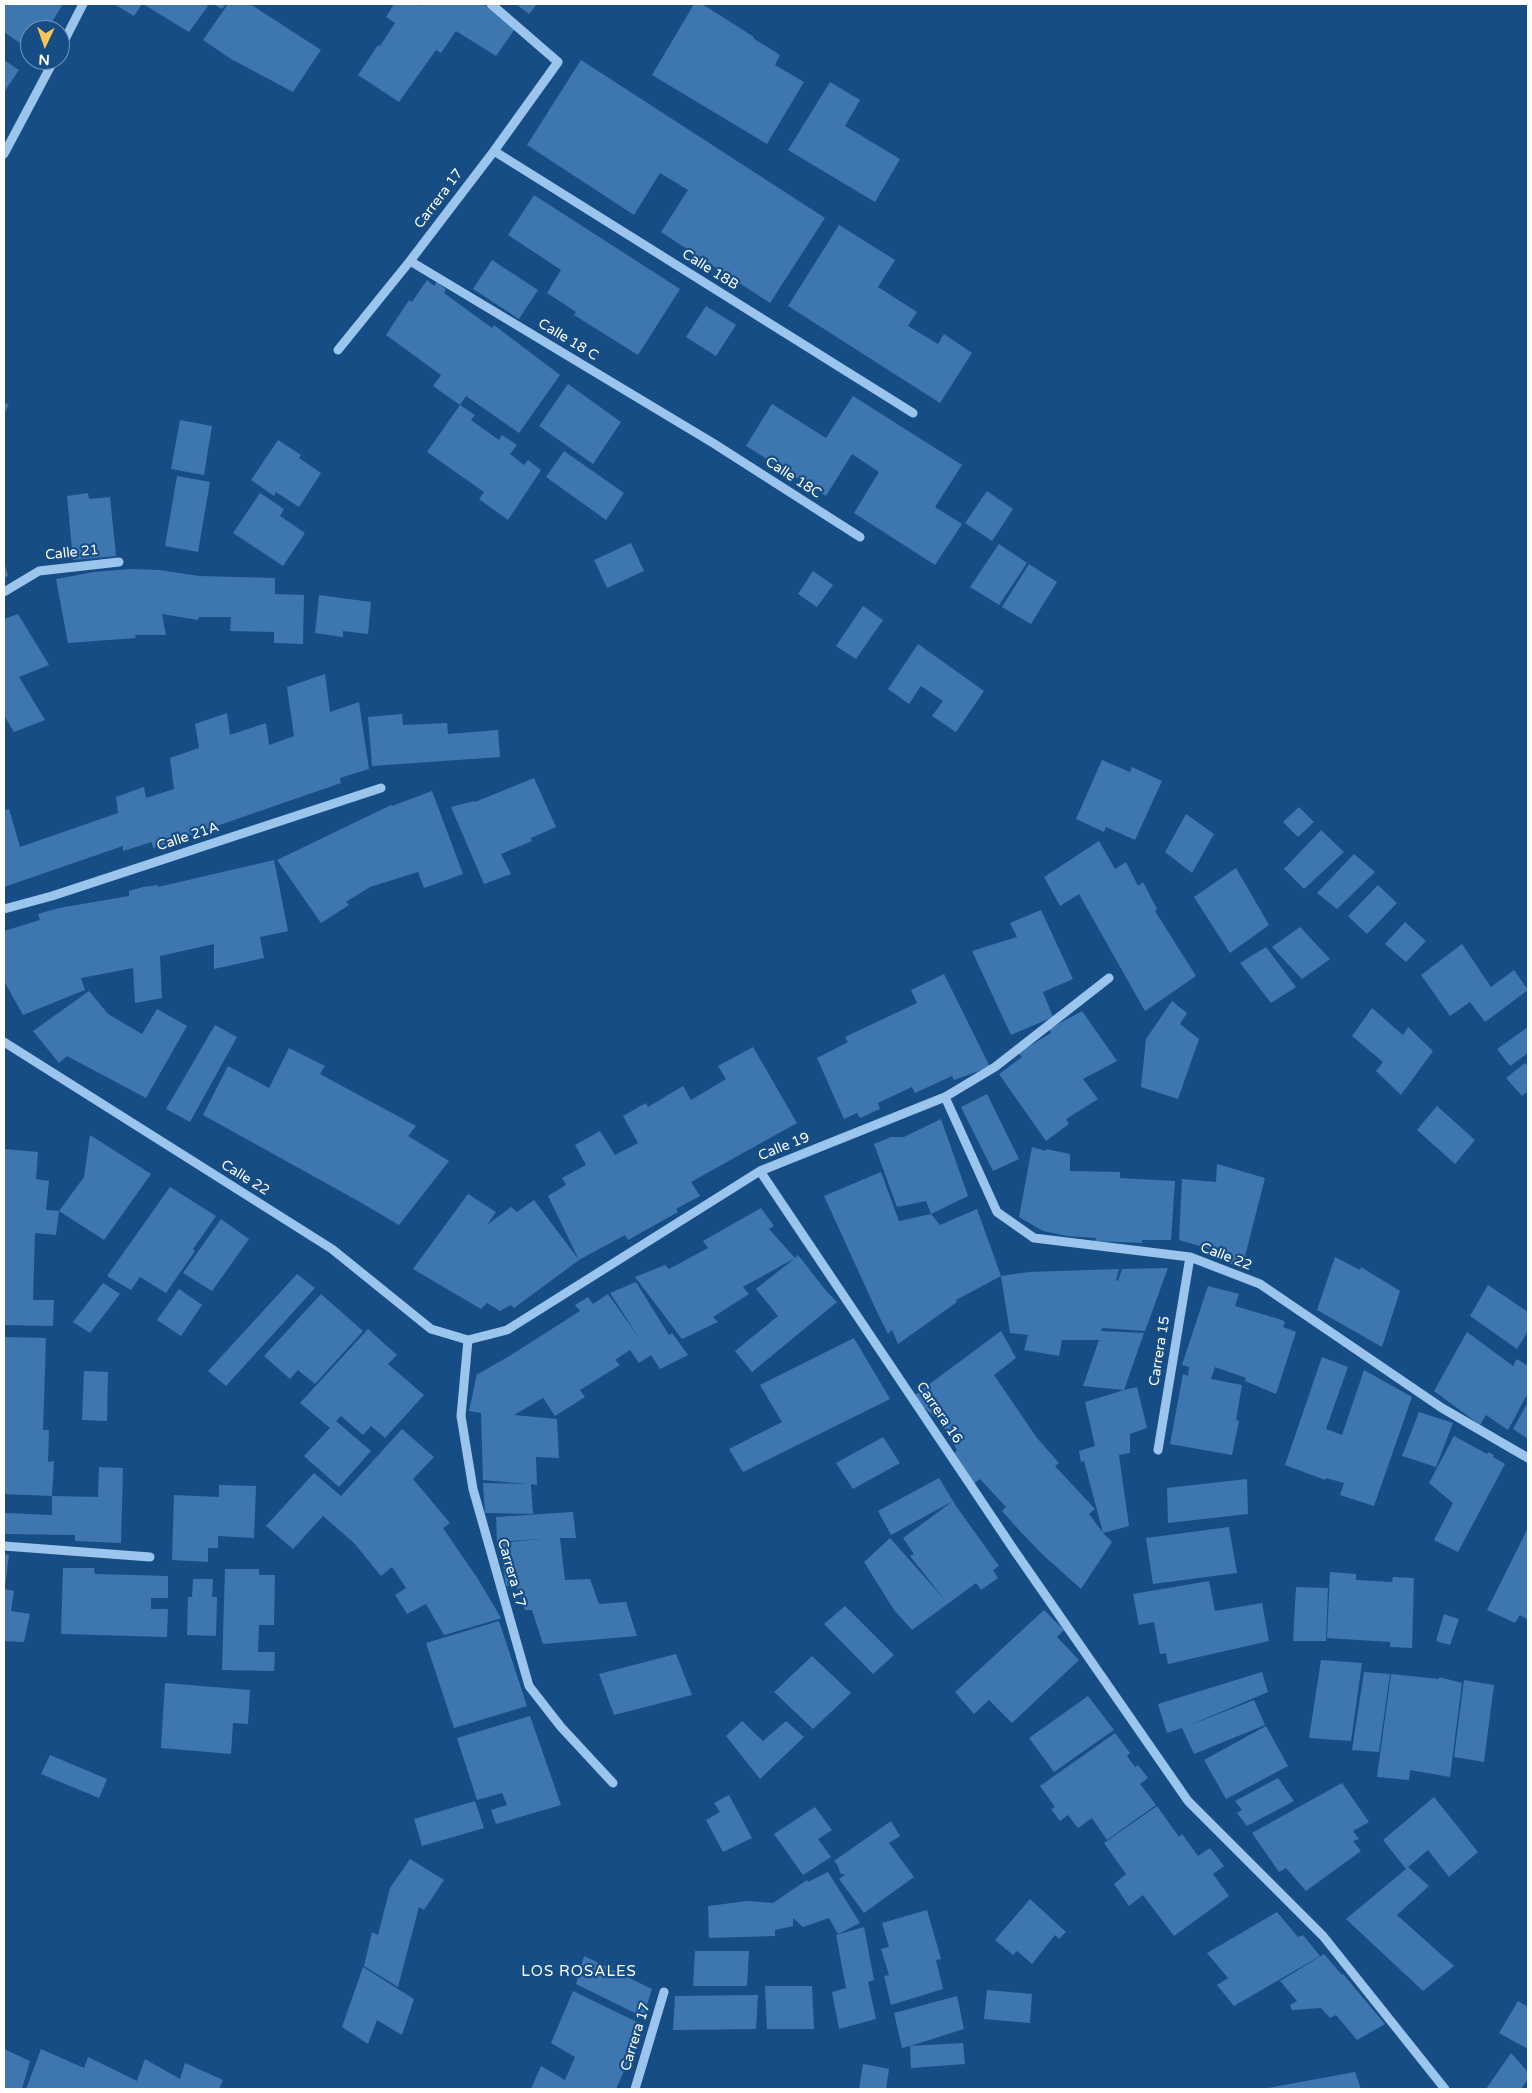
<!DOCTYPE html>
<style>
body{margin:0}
#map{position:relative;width:1532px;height:2093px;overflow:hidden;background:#164d85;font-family:"Varela Round",sans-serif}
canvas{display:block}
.frame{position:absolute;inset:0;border:5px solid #fff;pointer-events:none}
.north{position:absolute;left:20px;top:20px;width:50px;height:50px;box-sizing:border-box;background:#164d85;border:1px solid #7394b6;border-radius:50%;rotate:183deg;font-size:14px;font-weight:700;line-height:20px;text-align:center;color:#fff}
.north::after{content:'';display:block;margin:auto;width:18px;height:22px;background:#ffc457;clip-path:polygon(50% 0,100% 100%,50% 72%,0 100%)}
</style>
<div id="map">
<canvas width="1532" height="2093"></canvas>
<div class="frame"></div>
<div class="north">N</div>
</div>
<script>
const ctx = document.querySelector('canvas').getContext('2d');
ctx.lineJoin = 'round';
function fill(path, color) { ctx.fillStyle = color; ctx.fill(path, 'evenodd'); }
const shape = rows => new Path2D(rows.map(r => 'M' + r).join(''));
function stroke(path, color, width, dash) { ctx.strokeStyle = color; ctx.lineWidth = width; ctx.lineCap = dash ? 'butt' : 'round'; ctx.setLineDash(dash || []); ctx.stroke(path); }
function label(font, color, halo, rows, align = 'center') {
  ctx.font = font + ' "Varela Round",sans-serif'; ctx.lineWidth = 4.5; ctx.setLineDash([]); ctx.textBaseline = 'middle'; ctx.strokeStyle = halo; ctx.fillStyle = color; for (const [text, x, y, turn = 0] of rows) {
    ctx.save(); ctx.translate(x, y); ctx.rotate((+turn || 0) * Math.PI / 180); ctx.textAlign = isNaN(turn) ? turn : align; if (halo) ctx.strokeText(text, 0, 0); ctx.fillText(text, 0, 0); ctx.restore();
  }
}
const building = shape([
 [4,4,63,4,47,30,30,30,30,50,4,32],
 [114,4,142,4,134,16],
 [143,4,205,4,208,6,189,32],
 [213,4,226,4,222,9],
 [228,4,250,4,321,50,293,92,231,59,203,40],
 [394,4,416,4,419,6,421,4,483,4,517,26,496,56,456,31,441,53,436,50,399,102,358,75,378,45,380,46,395,23,386,17],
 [516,4,537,4,529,14],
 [694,4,702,4,754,37,753,38,780,55,775,65,804,82,767,144,652,75],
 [4,60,19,70,4,92],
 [581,60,825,218,770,303,661,232,688,190,660,173,634,215,527,145],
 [830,82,860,100,845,126,900,159,875,202,788,150],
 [534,195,680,289,638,355,574,315,576,312,547,293,561,270,508,235],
 [839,225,895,260,878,287,917,312,908,326,938,344,944,334,972,353,940,403,788,306],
 [492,260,538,290,519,319,473,289],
 [427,280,434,286,437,282,446,289,444,293,492,328,494,325,560,375,519,433,466,396,460,405,433,386,441,375,386,335,409,300,412,302],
 [706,306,736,325,716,356,686,337],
 [568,384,621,422,593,464,539,426],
 [853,396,962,465,935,507,962,524,935,565,854,513,879,472,852,454,826,496,746,446,772,404,826,438],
 [4,402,9,405,4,413],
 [460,405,475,415,471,420,499,440,502,435,517,445,510,454,524,465,528,460,541,470,508,520,479,499,484,492,427,452],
 [180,420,212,426,204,475,171,469],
 [278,440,301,455,299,458,321,473,299,507,276,492,274,496,251,480],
 [564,451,624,493,606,520,546,477],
 [177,476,210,482,198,552,165,546],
 [987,491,1013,509,992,541,965,523],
 [88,493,89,499,110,497,116,556,73,560,67,496],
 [260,493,284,509,280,516,305,533,283,566,233,533],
 [631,543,644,571,607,588,594,560],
 [999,544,1027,563,999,605,970,587],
 [4,561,8,576,4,578],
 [1029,564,1057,582,1031,624,1002,607],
 [130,569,159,570,199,576,275,578,275,594,304,595,303,644,274,643,274,632,230,631,231,617,199,617,198,620,162,614,166,635,135,635,136,638,68,643,56,579,94,572],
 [813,571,833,585,817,607,798,594],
 [319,595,371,602,368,634,343,631,343,637,315,633],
 [863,606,883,620,856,659,836,646],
 [18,614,49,665,19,677,45,720,14,732,5,717,4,718,4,619],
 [918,644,984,691,956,732,932,716,943,701,921,686,909,704,888,689],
 [325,674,330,712,359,702,369,769,340,778,341,783,153,848,152,842,123,851,123,846,4,887,4,810,9,809,20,847,118,813,116,797,144,787,146,798,174,789,170,758,199,748,195,724,227,713,230,735,266,723,269,745,294,736,287,687],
 [402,714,403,725,447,723,448,734,498,730,500,757,372,766,368,717],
 [1102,760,1130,772,1132,767,1162,781,1135,840,1106,827,1104,832,1076,819],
 [534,778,556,827,531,838,532,841,501,854,511,874,484,884,451,807,474,801,475,802],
 [432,791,463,874,424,888,418,872,370,887,346,902,349,905,321,923,277,860,391,805,392,806],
 [1299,807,1314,822,1298,837,1283,822],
 [1186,814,1214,834,1192,873,1165,852],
 [1321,830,1344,852,1304,889,1284,869],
 [1099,841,1115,869,1126,862,1138,886,1143,882,1157,909,1155,911,1196,976,1145,1011,1079,894,1060,906,1044,877],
 [1354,854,1375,872,1337,909,1317,893],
 [274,860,288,931,260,937,264,958,214,969,214,944,160,956,162,998,135,1003,133,968,81,978,85,990,23,1015,4,981,4,931,40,920,38,914,59,908,129,896,129,891,143,887,158,885,158,887],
 [1236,868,1269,925,1230,953,1194,897],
 [1378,885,1397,903,1367,934,1348,916],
 [1041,910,1073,979,1043,992,1053,1017,1011,1035,972,951,1017,937,1010,923],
 [1405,922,1426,941,1406,962,1385,944],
 [1300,927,1330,959,1302,979,1272,947],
 [1462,944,1491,987,1514,970,1528,990,1485,1022,1470,1002,1450,1016,1421,975],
 [1266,947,1296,987,1271,1003,1240,963],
 [944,974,990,1067,954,1080,952,1076,915,1093,912,1087,878,1103,880,1109,860,1118,857,1113,844,1119,817,1058,848,1042,845,1037,917,1003,911,990],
 [89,991,108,1014,142,1034,157,1009,187,1026,146,1098,67,1056,59,1063,33,1031],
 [1172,1001,1187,1013,1180,1024,1199,1039,1178,1099,1141,1087,1146,1039],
 [1372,1008,1403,1035,1408,1027,1433,1051,1401,1095,1376,1071,1383,1062,1352,1036],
 [1082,1011,1117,1061,1083,1079,1098,1099,1066,1119,1069,1124,1046,1141,999,1074,1022,1057,1018,1053,1051,1033,1049,1029],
 [215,1025,237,1037,190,1122,166,1109],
 [1528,1027,1528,1053,1510,1066,1497,1049],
 [753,1047,797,1123,691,1182,700,1196,676,1209,678,1212,628,1240,625,1235,579,1260,514,1308,511,1305,500,1311,487,1303,481,1309,413,1269,468,1194,496,1212,487,1225,511,1207,517,1212,534,1200,579,1260,548,1196,566,1185,562,1178,586,1165,575,1145,600,1131,615,1155,638,1143,623,1116,646,1103,648,1107,683,1086,691,1100,726,1079,718,1066],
 [289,1048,325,1066,320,1074,416,1126,408,1136,449,1161,399,1225,360,1202,203,1115,228,1066,269,1088],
 [1525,1063,1528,1068,1528,1091,1522,1096,1506,1078],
 [987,1094,1019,1159,993,1171,961,1107],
 [1437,1106,1475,1140,1455,1164,1417,1130],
 [941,1119,968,1196,931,1214,940,1225,977,1209,1001,1276,1029,1272,1119,1269,1116,1280,1118,1281,1122,1269,1168,1268,1145,1331,1102,1328,1101,1331,1144,1333,1124,1390,1137,1387,1147,1428,1130,1434,1130,1453,1119,1455,1129,1526,1103,1533,1112,1542,1081,1589,1042,1554,1020,1531,1002,1511,1006,1507,980,1479,972,1485,954,1453,957,1450,938,1417,937,1419,912,1397,1001,1331,1016,1358,994,1375,1037,1438,1059,1463,1055,1466,1095,1509,1089,1514,1103,1533,1084,1461,1081,1462,1079,1451,1095,1446,1085,1402,1124,1390,1083,1386,1099,1340,1062,1340,1059,1356,1024,1350,1028,1335,1010,1333,1001,1276,956,1300,957,1302,898,1344,892,1330,888,1334,877,1312,824,1196,881,1172,899,1221,931,1214,926,1201,897,1207,874,1144,891,1137,904,1137],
 [90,1135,151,1174,104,1240,59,1211,84,1177],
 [1032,1147,1046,1151,1046,1149,1070,1154,1070,1171,1120,1172,1120,1178,1175,1181,1171,1240,1142,1240,1142,1243,1095,1241,1096,1238,1067,1236,1043,1231,1019,1217],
 [4,1149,38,1152,36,1179,49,1181,46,1210,59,1211,56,1235,35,1233,33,1300,54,1300,53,1326,4,1325],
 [1217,1164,1265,1178,1242,1268,1213,1257,1213,1250,1179,1240,1182,1179,1216,1182],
 [170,1187,216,1216,193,1249,195,1251,166,1293,140,1277,131,1290,107,1276],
 [761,1208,774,1226,769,1229,795,1258,798,1255,827,1292,837,1302,752,1372,735,1351,778,1316,756,1289,795,1258,743,1287,749,1294,713,1317,718,1322,682,1339,635,1277,665,1265,669,1269,708,1248,703,1241],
 [221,1219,249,1239,212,1291,183,1273],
 [1335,1257,1360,1270,1361,1267,1400,1291,1382,1347,1317,1310],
 [297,1274,315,1288,226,1386,208,1371],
 [636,1282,669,1335,672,1333,688,1355,660,1369,651,1355,639,1363,630,1350,615,1360,620,1365,580,1390,585,1397,555,1416,543,1398,514,1415,557,1419,559,1458,536,1457,537,1485,531,1484,533,1514,485,1513,483,1483,527,1484,483,1480,481,1413,469,1411,477,1373,478,1374,511,1355,580,1311,575,1305,588,1297,593,1304,608,1294,640,1339,610,1293],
 [103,1283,120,1294,90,1333,73,1322],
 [1488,1285,1528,1312,1528,1331,1517,1349,1470,1316],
 [1208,1286,1239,1294,1235,1306,1282,1320,1285,1322,1283,1327,1296,1332,1276,1394,1245,1381,1246,1378,1215,1367,1211,1379,1242,1385,1236,1420,1239,1421,1232,1455,1170,1444,1183,1374,1188,1376,1189,1367,1182,1365],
 [179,1289,202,1305,181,1336,157,1320],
 [321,1294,363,1331,315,1384,298,1370,290,1379,264,1356],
 [368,1329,397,1355,388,1364,424,1395,385,1438,371,1426,363,1435,341,1416,336,1421,371,1451,339,1487,304,1456,330,1428,300,1403],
 [1467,1332,1513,1366,1517,1359,1528,1366,1528,1393,1508,1430,1486,1415,1480,1425,1434,1391],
 [4,1337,46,1338,43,1430,49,1430,48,1462,54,1461,52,1496,4,1494],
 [854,1338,890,1399,743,1472,729,1449,782,1422,760,1385],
 [1322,1357,1348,1367,1326,1429,1342,1435,1364,1370,1412,1397,1374,1506,1340,1495,1344,1483,1326,1478,1325,1480,1285,1465],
 [84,1371,108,1372,107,1421,82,1420],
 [1528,1402,1528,1439,1513,1429],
 [1419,1412,1453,1423,1436,1467,1402,1456],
 [402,1429,434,1457,413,1479,450,1523,443,1528,478,1579,501,1618,499,1619,444,1635,426,1604,407,1614,395,1595,406,1588,392,1567,381,1576,354,1543,323,1516,293,1549,266,1526,314,1473,341,1496],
 [1454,1436,1487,1454,1488,1452,1494,1455,1493,1457,1505,1464,1458,1552,1434,1540,1453,1503,1429,1483],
 [883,1437,900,1463,853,1489,836,1463],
 [99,1467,123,1468,121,1543,75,1541,75,1535,4,1534,4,1513,52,1515,52,1496,98,1497],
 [939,1478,956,1506,999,1566,993,1570,998,1578,981,1590,976,1583,912,1630,894,1610,864,1562,890,1538,945,1600,910,1556,914,1554,903,1538,953,1501,891,1535,878,1511],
 [1247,1479,1248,1514,1168,1523,1167,1488],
 [219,1485,256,1486,254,1538,218,1536,218,1548,208,1548,208,1562,172,1560,174,1495,219,1497],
 [573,1512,576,1538,560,1538,565,1580,590,1579,599,1604,626,1602,637,1636,543,1644,532,1610,525,1610,516,1585,506,1586,500,1543,541,1539,497,1542,496,1517],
 [1229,1527,1237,1573,1153,1584,1146,1538],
 [1528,1528,1528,1620,1520,1615,1515,1623,1487,1610],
 [4,1554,9,1555,5,1587,4,1587],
 [63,1568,94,1568,95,1574,168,1576,168,1598,151,1598,151,1609,168,1609,167,1637,61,1634],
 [225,1569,259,1569,259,1575,275,1575,274,1625,259,1625,258,1652,275,1652,274,1671,222,1670],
 [1330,1572,1356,1574,1356,1580,1392,1582,1393,1577,1414,1578,1412,1648,1390,1647,1390,1642,1327,1638],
 [193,1579,213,1579,212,1597,217,1597,216,1636,187,1635,188,1597,192,1597],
 [1209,1581,1215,1611,1262,1603,1269,1641,1168,1664,1166,1653,1160,1654,1154,1622,1139,1625,1133,1594],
 [1296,1587,1328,1588,1326,1641,1293,1641],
 [4,1589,14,1591,11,1611,30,1614,24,1642,4,1641],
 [845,1606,894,1655,873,1674,824,1624],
 [1044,1610,1064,1630,1057,1637,1079,1660,1012,1723,989,1700,974,1714,955,1692],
 [1444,1614,1459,1619,1450,1645,1436,1641],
 [499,1621,527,1706,454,1728,426,1643],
 [676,1654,692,1695,614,1715,599,1674],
 [812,1656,851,1693,813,1729,774,1692],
 [1321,1660,1362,1663,1351,1741,1309,1738],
 [1262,1672,1268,1692,1185,1727,1254,1700,1265,1725,1194,1754,1182,1728,1167,1733,1158,1704],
 [1364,1672,1390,1674,1379,1752,1352,1750],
 [1391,1674,1439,1679,1439,1677,1462,1683,1450,1777,1410,1770,1409,1780,1377,1777],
 [1464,1680,1494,1685,1484,1762,1454,1757],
 [165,1683,250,1690,248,1724,233,1723,231,1754,161,1748],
 [1088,1696,1114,1730,1054,1772,1029,1738],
 [530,1716,561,1805,496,1824,491,1810,507,1805,502,1793,477,1800,457,1738],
 [742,1721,763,1741,786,1721,804,1737,760,1779,726,1736],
 [1266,1726,1288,1766,1226,1799,1204,1760],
 [1115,1733,1130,1753,1127,1756,1135,1767,1138,1765,1148,1778,1140,1784,1156,1805,1107,1840,1092,1818,1078,1828,1068,1815,1060,1821,1051,1809,1055,1807,1040,1786],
 [50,1755,107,1779,99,1798,41,1774],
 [1278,1778,1294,1801,1247,1826,1237,1813,1242,1810,1235,1801],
 [1342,1783,1369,1822,1353,1831,1359,1839,1353,1841,1361,1851,1306,1891,1286,1868,1279,1872,1252,1833],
 [729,1795,752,1838,723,1852,706,1820,720,1812,714,1803],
 [1434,1797,1478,1852,1449,1877,1428,1850,1408,1867,1429,1886,1397,1915,1454,1966,1423,1991,1346,1919,1406,1869,1383,1840],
 [475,1801,484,1828,422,1846,414,1819],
 [1157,1806,1179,1837,1182,1834,1198,1856,1210,1848,1224,1866,1213,1874,1229,1896,1174,1936,1143,1895,1129,1906,1114,1884,1126,1874,1104,1843],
 [815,1807,832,1830,818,1839,831,1857,803,1875,774,1834],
 [891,1821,900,1836,889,1843,914,1877,864,1913,839,1879,845,1875,840,1873,838,1866,834,1861],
 [410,1859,444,1880,424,1910,419,1907,398,1987,364,1966,372,1932,378,1935,390,1888],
 [828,1872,860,1923,838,1934,829,1918,803,1927,793,1918,793,1926,775,1930,775,1936,709,1938,708,1906,748,1901,773,1903,807,1880,808,1882],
 [1030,1899,1066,1932,1059,1939,1055,1935,1032,1964,1017,1951,1013,1955,995,1940],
 [927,1910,941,1959,936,1960,943,1989,891,2005,884,1976,889,1975,881,1949,889,1947,882,1923],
 [1277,1912,1298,1937,1303,1935,1320,1956,1234,2006,1217,1985,1228,1978,1207,1953],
 [864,1927,874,1980,868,1982,876,2019,839,2029,832,1992,846,1988,836,1935],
 [695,1951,749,1951,747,1986,693,1986],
 [1324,1954,1342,1975,1343,1974,1385,2024,1357,2040,1336,2015,1330,2018,1321,2008,1292,2010,1290,2005,1297,2001,1280,1981],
 [584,1956,652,1989,643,2017,576,1984],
 [363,1967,414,1999,402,2035,377,2020,368,2044,342,2027],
 [765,1986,812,1986,814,2029,767,2029],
 [987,1990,1032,1994,1030,2023,984,2019],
 [573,1991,641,2024,635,2043,637,2045,631,2061,629,2060,616,2089,531,2089,541,2066,565,2080,575,2057,551,2043],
 [758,1995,756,2029,673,2030,675,1996],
 [957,1996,964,2029,910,2046,963,2043,965,2064,911,2068,910,2046,902,2048,894,2013],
 [1518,2001,1528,2007,1528,2049,1499,2033],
 [4,2049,30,2061,22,2089,4,2089],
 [41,2049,84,2068,88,2057,137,2081,145,2059,180,2079,185,2063,223,2080,219,2089,26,2089],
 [1511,2053,1528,2072,1528,2079,1521,2089,1486,2089],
 [863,2064,889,2069,886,2089,859,2089],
 [1355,2072,1361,2089,1268,2089,1268,2088]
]);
const minor = shape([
 [60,49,83,4],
 [494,151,913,413],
 [4,154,54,60],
 [410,261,713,443,860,537],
 [338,350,410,261,494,151,558,62,491,4],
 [4,592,39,571,119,562],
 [4,909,52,896,381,788],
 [4,1042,332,1249,431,1329,468,1340,507,1330,760,1171,945,1097,995,1067,1109,978],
 [945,1097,997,1212,1034,1238,1190,1257,1260,1284,1442,1408,1528,1458],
 [760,1171,1014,1550,1188,1801,1323,1936,1445,2089],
 [468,1340,461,1416,473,1489,529,1686,561,1727,613,1783],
 [1158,1450,1190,1257],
 [4,1546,150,1557],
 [635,2089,664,1992]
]);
const streetNames = [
 ["Carrera 17",439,199,-53],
 ["Calle 18B",710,270,32],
 ["Calle 18 C",568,340,31],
 ["Calle 18C",793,478,33],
 ["Calle 21",72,553,-6],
 ["Calle 21A",188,837,-18],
 ["Calle 19",784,1147,-22],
 ["Calle 22",245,1178,32],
 ["Calle 22",1226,1257,21],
 ["Carrera 15",1160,1351,-81],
 ["Carrera 16",939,1413,56],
 ["Carrera 17",511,1573,74],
 ["Carrera 17",636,2037,-73]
];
const neighbourhoodNames = [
 ["LOS ROSALES",579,1972]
];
fill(building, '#3e77af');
stroke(minor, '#9bc5ed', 9);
label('14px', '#fff', '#164d85', streetNames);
ctx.letterSpacing = '1px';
label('15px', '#fff', '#164d85', neighbourhoodNames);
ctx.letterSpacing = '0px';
</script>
